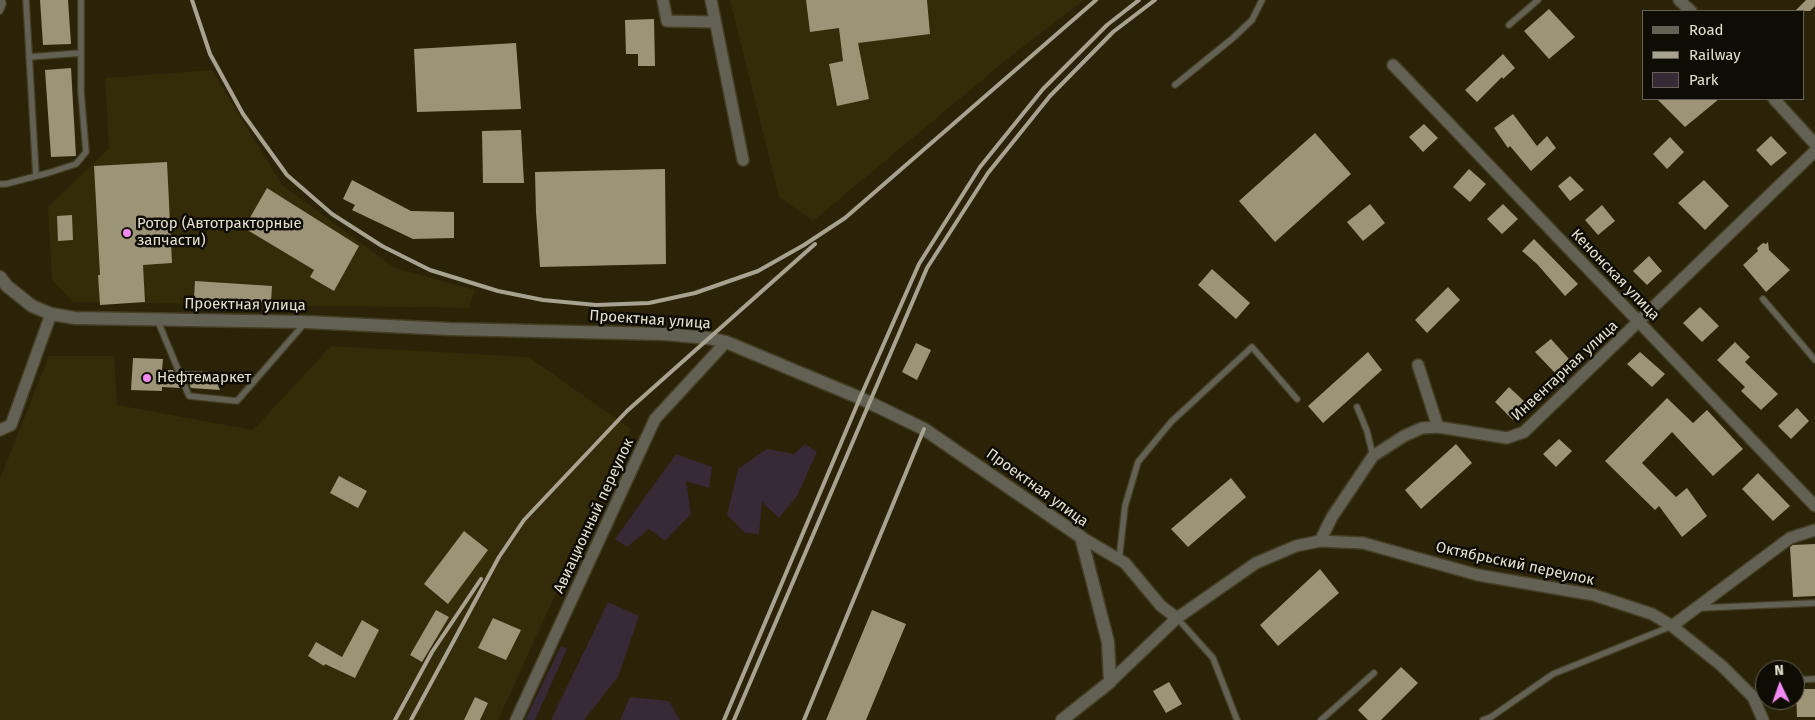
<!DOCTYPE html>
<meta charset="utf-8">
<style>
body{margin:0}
#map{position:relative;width:1815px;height:720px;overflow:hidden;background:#2a2308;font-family:"Fira Sans",sans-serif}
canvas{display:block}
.legend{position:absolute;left:1642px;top:10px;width:162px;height:90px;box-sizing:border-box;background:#0f0c03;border:1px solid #656156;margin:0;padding:6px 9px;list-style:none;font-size:15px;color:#e5e1d2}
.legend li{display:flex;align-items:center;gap:10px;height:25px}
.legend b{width:25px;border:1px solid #656156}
.north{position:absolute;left:1755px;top:660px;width:50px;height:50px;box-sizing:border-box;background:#0f0c03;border:1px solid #656156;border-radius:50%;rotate:357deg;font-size:14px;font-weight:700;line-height:20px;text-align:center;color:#e5e1d2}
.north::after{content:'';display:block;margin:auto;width:18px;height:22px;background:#f28af3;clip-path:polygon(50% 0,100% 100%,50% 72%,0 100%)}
</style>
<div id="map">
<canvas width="1815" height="720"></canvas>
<ul class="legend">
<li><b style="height:6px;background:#636054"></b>Road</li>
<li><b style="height:6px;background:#a8a390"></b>Railway</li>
<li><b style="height:14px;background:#362a36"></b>Park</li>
</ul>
<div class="north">N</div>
</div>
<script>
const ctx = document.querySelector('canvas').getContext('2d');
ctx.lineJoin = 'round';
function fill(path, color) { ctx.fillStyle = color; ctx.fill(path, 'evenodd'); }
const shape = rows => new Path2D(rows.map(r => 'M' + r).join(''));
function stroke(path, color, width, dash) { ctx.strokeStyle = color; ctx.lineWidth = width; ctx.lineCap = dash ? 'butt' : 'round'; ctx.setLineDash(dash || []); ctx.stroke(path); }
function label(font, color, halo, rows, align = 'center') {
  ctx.font = font + ' "Fira Sans",sans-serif'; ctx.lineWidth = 5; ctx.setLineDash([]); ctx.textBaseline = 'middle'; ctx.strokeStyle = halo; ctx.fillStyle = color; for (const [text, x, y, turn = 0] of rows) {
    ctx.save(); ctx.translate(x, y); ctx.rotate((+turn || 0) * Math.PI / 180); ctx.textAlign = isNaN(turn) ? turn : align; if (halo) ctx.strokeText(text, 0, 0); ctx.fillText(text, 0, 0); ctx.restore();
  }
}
const built = shape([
 [730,0,1084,0,1011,56,813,221,779,197],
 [212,70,282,185,395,268,475,290,469,308,73,302,52,280,48,207,109,148,105,78],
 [331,346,529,357,631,429,498,720,0,720,0,479,49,356,114,356,117,405,253,430]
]);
const green = shape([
 [805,444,817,452,797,496,779,518,762,502,759,534,745,533,727,515,738,469,767,449,794,454],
 [676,454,712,467,709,488,686,481,691,514,665,541,649,529,627,547,615,539],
 [608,602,639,616,618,677,584,720,551,720],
 [561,646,567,649,535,720,525,720],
 [630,697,669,701,680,720,620,720]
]);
const building = shape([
 [40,0,68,0,71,44,43,45],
 [806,0,927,0,930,34,858,43,869,99,837,106,829,64,843,61,839,28,810,32],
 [1806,0,1815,0,1815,6,1810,11,1795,11],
 [1549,9,1575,37,1549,59,1524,31],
 [654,19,655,66,638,66,638,54,626,54,625,20],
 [516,43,521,109,417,112,414,49],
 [1503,54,1515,68,1503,79,1502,77,1477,102,1465,90],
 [71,68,76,156,51,157,45,70],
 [1657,99,1719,99,1685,127],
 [1513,114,1537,146,1547,136,1556,148,1531,171,1510,146,1508,148,1494,128],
 [1424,124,1438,138,1423,152,1409,137],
 [521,130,524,183,483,183,482,131],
 [1315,133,1351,174,1275,242,1239,201],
 [1771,136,1787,153,1771,166,1756,150],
 [1670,137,1684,152,1667,169,1653,154],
 [167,162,172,263,143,265,145,302,100,305,98,275,100,275,94,166],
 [665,169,666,264,540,267,536,212,535,172],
 [1469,169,1486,184,1470,202,1453,187],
 [1570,176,1584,190,1570,201,1558,186],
 [352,180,411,211,454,212,454,238,413,239,352,210,355,205,343,199],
 [1704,180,1729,206,1705,230,1678,203],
 [267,188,359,246,334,291,310,277,314,270,244,228],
 [1370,204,1385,223,1363,241,1347,222],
 [1503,204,1518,219,1502,234,1487,219],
 [1602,205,1615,221,1598,235,1585,220],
 [72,215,73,240,58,241,57,216],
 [1534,239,1578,284,1565,296,1537,264,1522,251],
 [1768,242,1769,250,1790,270,1766,292,1743,265,1758,251,1757,248,1763,243,1766,244],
 [1649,256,1662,271,1647,285,1633,271],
 [1212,269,1250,303,1236,319,1198,285],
 [195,281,272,286,271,303,194,298],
 [1448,287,1460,300,1427,333,1415,320],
 [1700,307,1719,326,1702,342,1683,323],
 [1551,339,1569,359,1555,373,1535,352],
 [1735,342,1750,357,1745,362,1778,394,1761,410,1741,391,1745,387,1717,360],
 [916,343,931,350,917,380,902,372],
 [1368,352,1382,370,1323,423,1308,406],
 [1640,352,1665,374,1652,387,1627,364],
 [133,358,163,359,162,370,173,370,180,388,162,387,162,391,131,390],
 [184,371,212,372,220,390,191,388],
 [1509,387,1527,404,1513,420,1495,402],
 [1667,398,1693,423,1707,410,1743,449,1713,476,1672,432,1642,463,1676,497,1687,488,1707,516,1682,537,1659,506,1655,510,1605,461],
 [1797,408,1809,421,1791,439,1778,426],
 [1559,439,1572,451,1556,467,1543,454],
 [1456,444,1472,463,1421,509,1405,490],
 [1758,473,1790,506,1773,521,1742,489],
 [339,476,367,491,358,508,330,493],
 [1231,478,1246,497,1188,547,1171,529],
 [464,531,488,550,448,604,424,584],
 [1815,544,1815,596,1793,597,1790,547,1793,545],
 [1320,569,1339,593,1278,646,1260,625],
 [436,610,449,617,422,662,410,655],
 [872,610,906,624,866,720,826,720],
 [493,618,521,630,506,660,478,648],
 [362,620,379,630,355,678,325,664,324,666,308,656,316,642,342,657],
 [1401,667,1418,683,1381,720,1368,720,1358,710],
 [1169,682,1182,704,1166,713,1153,691],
 [1796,689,1815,689,1815,717,1797,717],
 [475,697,488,703,480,720,464,720]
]);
const service = shape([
 [26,0,36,176],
 [0,11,3,4,2,0],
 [1509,25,1538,0],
 [29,57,81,53],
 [1175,85,1233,38,1252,20,1262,0],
 [0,184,6,184,48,173,76,164,86,152,81,92,81,0],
 [1763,299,1815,360],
 [157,319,189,396,237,401,304,324],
 [1357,407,1367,431,1373,456],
 [1119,560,1125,506,1138,462,1171,422,1252,347,1297,399],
 [1700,608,1815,603],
 [1177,618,1213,658,1237,720],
 [1795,680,1815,679],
 [1753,697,1765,691],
 [1321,720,1374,673],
 [1483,720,1491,717,1553,674,1672,626]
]);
const minor = shape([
 [663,0,667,21,715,22],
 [711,0,743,160],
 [1679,0,1691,11],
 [1393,65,1815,506],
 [1774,99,1815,144],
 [1418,365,1438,427],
 [0,430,11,425,51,314],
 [1081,537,1125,563,1161,606,1177,618,1110,682],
 [1320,541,1332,517,1373,456,1404,436,1422,428,1438,427,1507,438,1524,432,1815,151],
 [1177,618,1256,563,1296,546,1320,541,1363,543,1478,575,1594,595,1652,614,1672,626,1722,666,1753,697,1763,720],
 [1672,626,1790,538,1815,530],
 [516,720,655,419,726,342]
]);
const tertiary = shape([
 [0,277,7,286,32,306,51,314,75,318,305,322,450,329,665,334,708,338,726,342,860,398,924,429,1081,537,1108,642,1110,682,1062,720]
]);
const rail = shape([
 [192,0,210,54,243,114,287,175,332,214,382,246,430,270,498,291,543,300,596,305,649,303,695,293,758,271,804,245,845,218,1096,0],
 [395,720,432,652,481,579],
 [411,720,499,557,524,520,627,411,815,244],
 [724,720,860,398,919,264,980,167,1043,89,1107,25,1139,0],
 [734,720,927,268,988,173,1050,96,1113,32,1155,0],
 [804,720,924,429]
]);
const markers = [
 [127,233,5,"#f28af3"],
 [147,378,5,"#f28af3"]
];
const poiNames = [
 ["Ротор (Автотракторные",137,224],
 ["запчасти)",137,241],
 ["Нефтемаркет",157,378]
];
const streetNames = [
 ["Кенонская улица",1615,275,46],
 ["Проектная улица",245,305,1],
 ["Проектная улица",650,320,4],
 ["Инвентарная улица",1565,371,-43],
 ["Проектная улица",1037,488,36],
 ["Авиационный переулок",594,516,-65],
 ["Октябрьский переулок",1515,564,12]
];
fill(built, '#342b08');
fill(green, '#362a36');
fill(building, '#9c9477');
stroke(service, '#443e24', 8);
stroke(minor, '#443e24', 14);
stroke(tertiary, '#443e24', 15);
stroke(service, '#636054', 5.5);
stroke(minor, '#636054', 11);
stroke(tertiary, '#636054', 12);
stroke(rail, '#a8a390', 4);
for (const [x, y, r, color] of markers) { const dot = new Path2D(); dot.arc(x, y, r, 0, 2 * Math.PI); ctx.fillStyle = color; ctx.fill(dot); stroke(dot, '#0f0c03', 2); }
label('15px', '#e5e1d2', '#0f0c03', poiNames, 'left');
label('15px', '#e5e1d2', '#0f0c03', streetNames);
</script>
